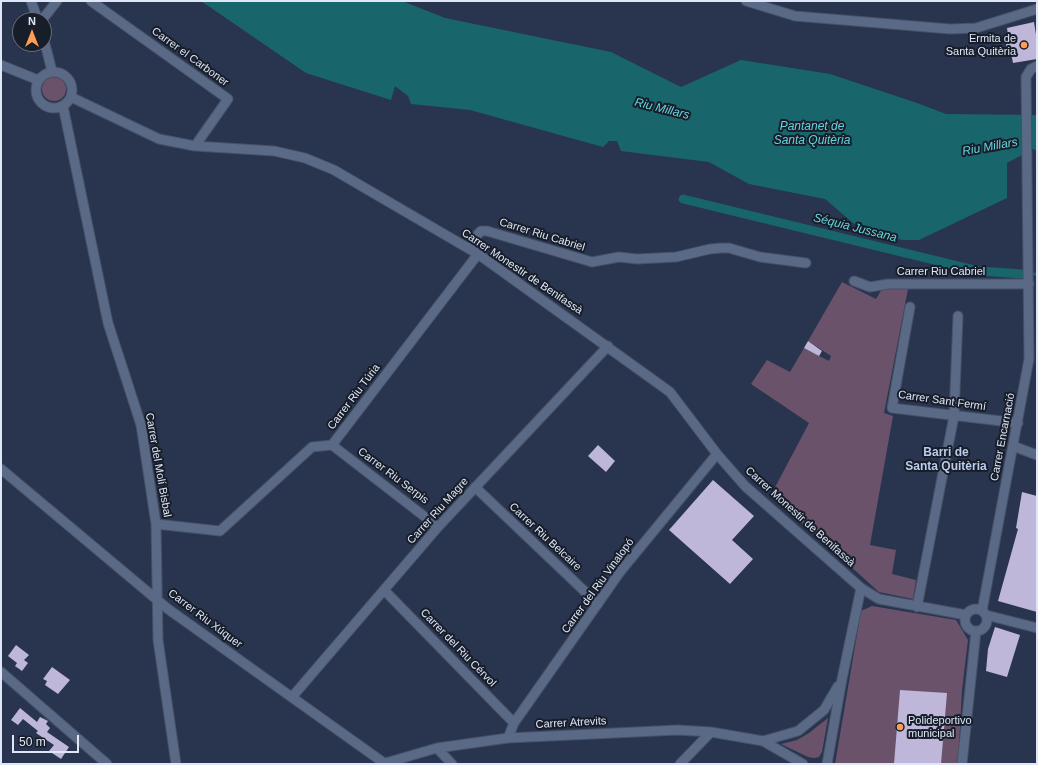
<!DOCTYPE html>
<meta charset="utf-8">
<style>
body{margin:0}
#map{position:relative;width:1038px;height:765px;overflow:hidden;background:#29354f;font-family:Arial,sans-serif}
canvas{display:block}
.frame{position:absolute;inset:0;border:2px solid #dee6f7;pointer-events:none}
.north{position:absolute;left:12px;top:12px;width:40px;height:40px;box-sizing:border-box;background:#171d29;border:1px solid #676d7b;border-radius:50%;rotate:0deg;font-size:11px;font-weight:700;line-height:16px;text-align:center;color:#dee6f7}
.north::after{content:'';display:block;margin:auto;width:14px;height:18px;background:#fc9d52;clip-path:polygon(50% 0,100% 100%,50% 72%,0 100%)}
.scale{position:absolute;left:12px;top:735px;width:67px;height:18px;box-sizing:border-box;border:2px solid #dee6f7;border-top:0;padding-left:5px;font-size:12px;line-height:14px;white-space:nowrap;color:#dee6f7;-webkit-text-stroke:3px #171d29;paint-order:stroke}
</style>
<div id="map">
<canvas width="1038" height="765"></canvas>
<div class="frame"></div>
<div class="north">N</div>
<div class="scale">50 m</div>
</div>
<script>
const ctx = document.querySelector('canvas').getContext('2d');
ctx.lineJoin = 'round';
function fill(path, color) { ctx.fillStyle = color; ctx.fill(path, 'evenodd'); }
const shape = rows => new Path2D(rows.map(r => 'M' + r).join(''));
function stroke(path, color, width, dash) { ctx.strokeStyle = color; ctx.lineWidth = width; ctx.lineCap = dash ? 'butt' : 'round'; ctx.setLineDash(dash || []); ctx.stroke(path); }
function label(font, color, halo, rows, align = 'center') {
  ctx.font = font + ' Arial,sans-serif'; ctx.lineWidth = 4; ctx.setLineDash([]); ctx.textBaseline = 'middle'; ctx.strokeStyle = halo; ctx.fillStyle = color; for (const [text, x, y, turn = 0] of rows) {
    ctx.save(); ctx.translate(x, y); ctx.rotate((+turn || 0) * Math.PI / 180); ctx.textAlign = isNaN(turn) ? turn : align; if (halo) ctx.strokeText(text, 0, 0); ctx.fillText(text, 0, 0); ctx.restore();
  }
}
const green = shape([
 '42 89a12 12 0 1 1 24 0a12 12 0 1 1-24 0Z',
 [842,282,876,299,882,289,908,289,884,413,893,416,870,545,896,550,892,574,916,580,913,599,879,592,771,495,809,423,751,384,767,360,790,372,804,348,829,361,831,356,808,341],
 [872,606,956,620,968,640,962,690,958,764,835,764,861,611],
 [828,718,822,752,819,757,814,758,808,757,781,744,797,740,809,733]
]);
const water = shape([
 [201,1,402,1,445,18,611,52,681,87,741,60,830,74,917,103,946,114,1037,115,1037,151,1033,149,1007,163,1007,198,919,240,904,240,866,234,825,199,749,184,709,162,621,151,617,141,609,141,603,147,470,110,411,104,408,96,395,86,391,100,306,73]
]);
const stream = shape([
 [1034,274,1037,274]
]);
const canal = shape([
 [683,199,979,271,1022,274]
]);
const building = shape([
 [1034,22,1037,41,1037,59,1013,63,1011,53,1007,51,1006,44,1009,42,1007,28],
 [808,341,822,351,819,356,804,348],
 [598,445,615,461,606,472,588,456],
 [713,480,754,516,732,540,753,559,730,584,669,530],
 [1022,492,1037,496,1037,612,998,601,1018,529,1016,528],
 [995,627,1020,635,1007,677,986,671,988,649],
 [16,645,29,655,24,660,28,663,22,671,15,666,17,663,8,656],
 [52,667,70,680,58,694,45,685,47,681,43,679],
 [900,690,947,693,941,764,894,764],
 [20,708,37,722,40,717,48,721,46,724,50,728,47,732,69,747,61,759,49,751,54,745,36,733,38,731,23,719,18,725,11,720]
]);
const minor = shape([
 [31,1,38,20],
 [91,1,228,99,195,146],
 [746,1,795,16,950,29,976,28,1037,9],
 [42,20,57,1],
 [44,40,52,71],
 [1,65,38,80],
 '36 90a18 18 0 1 1 36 0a18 18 0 1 1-36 0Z',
 [71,97,159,139,195,146,274,151,305,158,334,170,478,254,670,392,717,454,745,486,861,588,879,599,966,615],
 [63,106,108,323,141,425,156,524,158,640,176,764],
 [470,249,478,234,481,231,487,231,592,262,619,257,637,259,676,257,710,249,721,248,729,248,760,257,806,263],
 [854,281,870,287,888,284,1029,284],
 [910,307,892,408,1018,423],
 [332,445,438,527],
 [1013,446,1037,455],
 [1,469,168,609,384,763],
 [475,487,598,604],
 [156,524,220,531,312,447,332,445,478,254],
 [384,590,514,723],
 [917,607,954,416,958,316],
 '965 620a11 11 0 1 1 22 0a11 11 0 1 1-22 0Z',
 [982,611,1029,359,1026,77,1031,69,1037,66],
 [986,615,1037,628],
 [1,672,107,764],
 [292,697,438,527,608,346],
 [508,738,514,723,620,572,717,454],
 [763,741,798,731,824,710,838,686],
 [437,748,452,764],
 [382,764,437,748,508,738,678,730,711,732,763,741,803,764],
 [680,764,711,732],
 [827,764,842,679,861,588],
 [962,764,976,631]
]);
const markers = [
 [1024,45,4,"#fc9d52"],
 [900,727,4,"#fc9d52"]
];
const poiNames = [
 ["Ermita de",1016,39],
 ["Santa Quitèria",1016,52],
 ["Polideportivo",908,721,"left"],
 ["municipal",908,734,"left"]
];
const streetNames = [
 ["Carrer el Carboner",190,57,36],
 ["Carrer Riu Cabriel",542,235,17],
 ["Carrer Monestir de Benifassà",522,272,34],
 ["Carrer Riu Cabriel",941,272],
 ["Carrer Riu Túria",354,397,-53],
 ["Carrer Sant Fermí",942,401,8],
 ["Carrer Encarnació",1003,437,-79],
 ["Carrer del Molí Bisbal",158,465,80],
 ["Carrer Riu Serpis",393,476,37],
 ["Carrer Riu Magre",438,511,-48],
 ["Carrer Monestir de Benifassà",800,517,42],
 ["Carrer Riu Belcaire",545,537,43],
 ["Carrer del Riu Vinalopó",598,586,-54],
 ["Carrer Riu Xúquer",205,619,37],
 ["Carrer del Riu Cérvol",458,648,46],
 ["Carrer Atrevits",571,723,-3]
];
const waterNames = [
 ["Riu Millars",662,109,14],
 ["Pantanet de",812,127],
 ["Santa Quitèria",812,141],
 ["Riu Millars",990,147,-10],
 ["Séquia Jussana",855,228,14]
];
const neighbourhoodNames = [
 ["Barri de",946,453],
 ["Santa Quitèria",946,467]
];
fill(green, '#69526a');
fill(water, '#18666c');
stroke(stream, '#18666c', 2.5);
stroke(canal, '#18666c', 9);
fill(building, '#beb7da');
stroke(minor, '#465167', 11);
stroke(minor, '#5a6986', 9);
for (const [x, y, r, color] of markers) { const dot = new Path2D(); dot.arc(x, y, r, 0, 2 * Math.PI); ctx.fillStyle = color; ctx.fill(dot); stroke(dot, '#171d29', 1.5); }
label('11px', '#dee6f7', '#171d29', poiNames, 'right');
label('11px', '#dee6f7', '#171d29', streetNames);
label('italic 12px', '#65d4dd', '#171d29', waterNames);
label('bold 12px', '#bccced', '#171d29', neighbourhoodNames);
</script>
